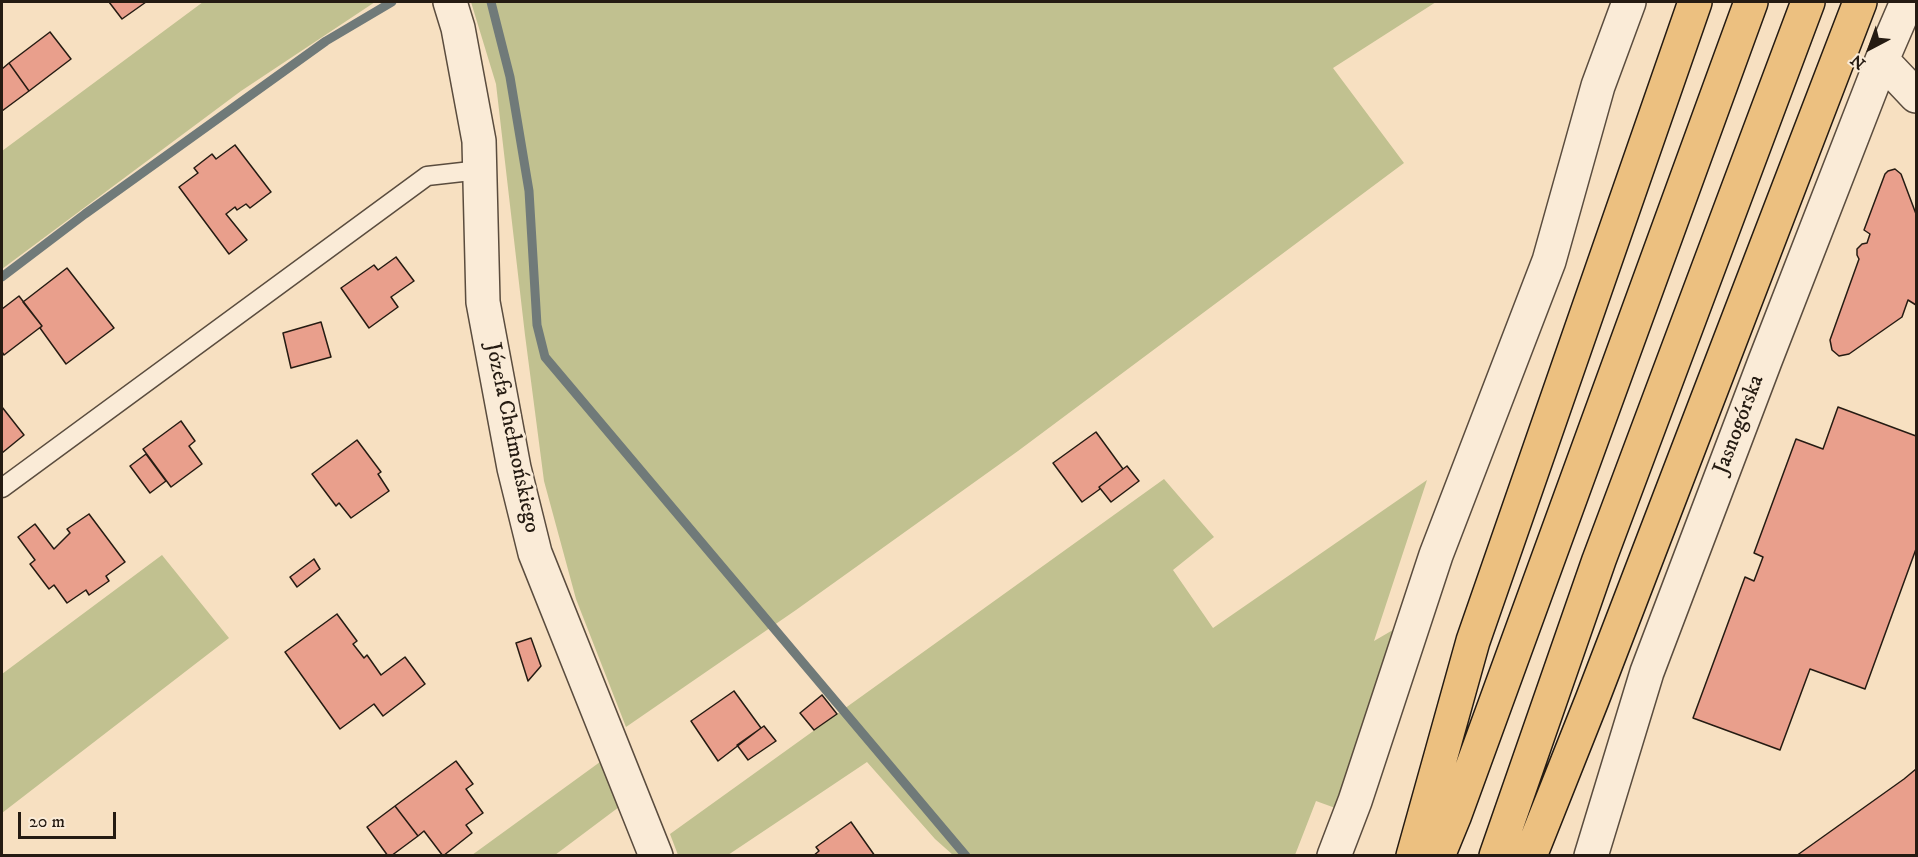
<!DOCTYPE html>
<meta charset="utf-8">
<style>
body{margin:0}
#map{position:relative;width:1918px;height:857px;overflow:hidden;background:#f7e0c1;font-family:"IM FELL DW Pica",serif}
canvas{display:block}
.frame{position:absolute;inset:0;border:3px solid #251b12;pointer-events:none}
.north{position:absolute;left:1840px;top:18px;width:60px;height:60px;-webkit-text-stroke:4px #faebd7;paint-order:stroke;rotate:221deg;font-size:16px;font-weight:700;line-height:24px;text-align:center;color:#251b12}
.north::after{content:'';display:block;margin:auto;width:21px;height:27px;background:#251b12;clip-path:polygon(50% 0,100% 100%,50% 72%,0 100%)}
.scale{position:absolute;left:18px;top:812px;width:98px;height:27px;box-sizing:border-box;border:3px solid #251b12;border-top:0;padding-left:8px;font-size:18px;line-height:21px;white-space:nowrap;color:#251b12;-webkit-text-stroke:4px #faebd7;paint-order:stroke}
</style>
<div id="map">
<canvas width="1918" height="857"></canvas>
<div class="frame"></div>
<div class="north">N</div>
<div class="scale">20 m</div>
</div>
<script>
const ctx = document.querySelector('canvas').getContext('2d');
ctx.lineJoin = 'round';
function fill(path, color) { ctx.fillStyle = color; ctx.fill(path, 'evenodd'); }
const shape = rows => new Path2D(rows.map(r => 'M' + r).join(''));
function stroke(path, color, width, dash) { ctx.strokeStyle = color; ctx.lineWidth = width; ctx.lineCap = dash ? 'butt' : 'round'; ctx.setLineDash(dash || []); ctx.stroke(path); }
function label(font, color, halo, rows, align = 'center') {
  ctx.font = font + ' "IM FELL DW Pica",serif'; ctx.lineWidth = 6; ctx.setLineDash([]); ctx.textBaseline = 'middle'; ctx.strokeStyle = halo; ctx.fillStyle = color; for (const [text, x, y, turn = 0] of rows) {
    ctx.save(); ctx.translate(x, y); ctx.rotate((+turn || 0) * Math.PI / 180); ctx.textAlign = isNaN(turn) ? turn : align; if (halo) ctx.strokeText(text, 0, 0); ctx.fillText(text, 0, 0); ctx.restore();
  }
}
const green = shape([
 [203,2,375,2,241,91,2,269,2,151],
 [471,2,1436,2,1333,68,1404,163,1018,451,796,610,626,727,576,599,544,481,525,335,496,84],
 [1164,479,1214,537,1173,570,1213,628,1427,480,1374,641,1398,627,1338,809,1316,801,1295,855,953,855,935,839,867,762,728,855,678,855,670,834],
 [162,555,229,638,2,813,2,674],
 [600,762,619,807,555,855,472,855]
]);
const stream = shape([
 [491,2,510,77,529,191,537,325,545,357,966,856],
 [2,277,85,214,326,41,392,2]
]);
const building = shape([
 [109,2,146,2,122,19,109,2],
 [50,32,71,59,29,91,9,63,50,32],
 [9,63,29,91,2,111,2,69,9,63],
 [235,145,271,192,250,208,246,204,237,210,235,207,226,214,247,240,229,254,179,187,198,173,194,168,212,154,216,159,235,145],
 [1895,169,1901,174,1916,214,1916,305,1908,300,1902,317,1849,354,1839,356,1832,350,1830,340,1859,259,1857,255,1857,249,1862,244,1867,243,1870,234,1864,230,1885,174,1888,171,1895,169],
 [396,257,414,281,391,297,398,307,369,328,341,288,374,265,378,270,396,257],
 [67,268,114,328,66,364,40,328,42,326,23,302,67,268],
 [19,296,42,326,4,355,2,352,2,309,19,296],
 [321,322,331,357,291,368,283,333,321,322],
 [2,407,24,435,2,453,2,407],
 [1838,407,1916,436,1916,549,1865,689,1810,669,1780,750,1693,718,1745,577,1754,581,1763,557,1754,553,1796,439,1823,449,1838,407],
 [181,421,195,441,189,446,202,464,171,487,143,449,181,421],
 [1096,432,1123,469,1099,487,1100,489,1082,502,1053,463,1096,432],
 [357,440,381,472,378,474,389,491,351,518,339,503,336,506,312,474,357,440],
 [146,454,166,481,150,493,130,466,146,454],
 [1127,466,1139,481,1111,502,1099,487,1127,466],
 [89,514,125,562,106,576,109,581,89,595,86,590,67,603,54,585,49,589,30,564,35,560,18,537,35,524,54,549,70,533,67,529,89,514],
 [314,559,320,569,297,587,290,577,314,559],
 [337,614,357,641,353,644,364,658,367,655,381,675,405,657,425,684,383,716,374,704,340,729,285,652,337,614],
 [531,638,541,666,528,681,516,643,531,638],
 [734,691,761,728,718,761,691,721,734,691],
 [822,695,837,714,814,730,800,713,822,695],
 [764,726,776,741,748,760,737,745,764,726],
 [456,761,473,784,466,789,483,813,466,825,472,833,443,856,424,831,418,836,395,806,456,761],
 [1916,769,1916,856,1796,856,1904,779,1916,769],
 [395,806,418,836,391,856,388,856,367,827,395,806],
 [851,822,875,856,813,856,819,851,816,847,851,822]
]);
const service = shape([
 [2,488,427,176,480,170]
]);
const minor = shape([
 [450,2,458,28,479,141,483,302,514,468,535,553,656,856],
 [1882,60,1916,96],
 [1334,856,1355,801,1436,555,1549,261,1598,86,1629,2],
 [1591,856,1647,672,1765,361,1882,60,1907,2]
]);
const primary = shape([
 [1413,856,1473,641,1695,2],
 [1438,856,1454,817,1751,2],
 [1496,856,1599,560,1808,2],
 [1530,856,1592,700,1860,2]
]);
const streetNames = [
 ["Jasnogórska",1740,425,-69],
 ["Józefa Chełmońskiego",511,438,78]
];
fill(green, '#c1c190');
stroke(stream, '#707a79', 9);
fill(building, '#e99f8c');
stroke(building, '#251b12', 1.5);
stroke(service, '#5a4c3e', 21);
stroke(minor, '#5a4c3e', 36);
stroke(primary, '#251b12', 36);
stroke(service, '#faebd7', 18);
stroke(minor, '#faebd7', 33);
stroke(primary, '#ecc080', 33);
label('22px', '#251b12', '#faebd7', streetNames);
</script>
